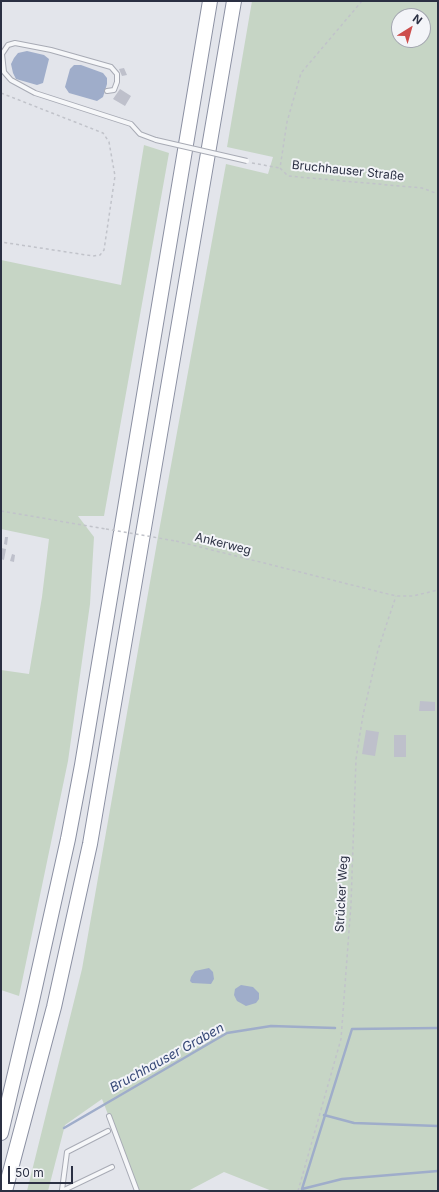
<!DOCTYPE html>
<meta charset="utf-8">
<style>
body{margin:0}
#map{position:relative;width:439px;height:1192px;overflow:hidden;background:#e3e5eb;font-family:Inter,sans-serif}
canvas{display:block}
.frame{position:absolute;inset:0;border:2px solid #2b3043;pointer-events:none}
.north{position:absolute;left:391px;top:8px;width:40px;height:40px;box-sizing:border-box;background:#f3f4f8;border:1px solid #a3a6b0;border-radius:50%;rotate:37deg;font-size:11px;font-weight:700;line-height:16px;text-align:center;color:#2b3043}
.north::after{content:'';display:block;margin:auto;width:14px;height:18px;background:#cd4e4c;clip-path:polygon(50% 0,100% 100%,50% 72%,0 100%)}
.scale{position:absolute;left:8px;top:1166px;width:65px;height:18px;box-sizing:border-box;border:2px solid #2b3043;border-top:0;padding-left:5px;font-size:12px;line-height:14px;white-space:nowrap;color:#2b3043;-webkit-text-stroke:3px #f3f4f8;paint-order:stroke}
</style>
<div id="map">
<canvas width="439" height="1192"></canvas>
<div class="frame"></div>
<div class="north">N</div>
<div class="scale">50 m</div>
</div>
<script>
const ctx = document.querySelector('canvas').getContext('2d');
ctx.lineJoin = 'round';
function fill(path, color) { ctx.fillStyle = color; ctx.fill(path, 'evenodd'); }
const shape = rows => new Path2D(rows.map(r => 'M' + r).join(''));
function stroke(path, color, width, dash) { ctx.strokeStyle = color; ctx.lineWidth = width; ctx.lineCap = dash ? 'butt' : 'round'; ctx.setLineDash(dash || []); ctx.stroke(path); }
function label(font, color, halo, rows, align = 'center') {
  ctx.font = font + ' Inter,sans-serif'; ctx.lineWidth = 4; ctx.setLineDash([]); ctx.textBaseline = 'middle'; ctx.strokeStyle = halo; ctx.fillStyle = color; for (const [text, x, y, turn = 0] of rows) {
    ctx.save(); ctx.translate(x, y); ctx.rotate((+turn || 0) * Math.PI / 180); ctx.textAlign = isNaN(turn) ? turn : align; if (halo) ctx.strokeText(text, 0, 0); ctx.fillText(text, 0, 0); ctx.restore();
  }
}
const green = shape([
 [252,1,438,1,438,1191,272,1191,224,1172,188,1191,138,1191,102,1099,65,1125,48,1191,27,1191,82,969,159,531,226,164,268,174,273,157,227,147],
 [399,16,423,16,423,40,399,40],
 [144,145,169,153,104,516,78,516,94,537,90,604,68,761,19,996,1,990,1,670,29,674,42,597,49,539,1,529,1,260,121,285]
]);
const water = shape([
 [27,51,44,55,49,59,43,83,37,85,16,79,13,73,11,64,14,58,18,53],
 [74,65,81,65,103,73,107,78,107,84,103,97,97,101,69,93,65,87,70,69],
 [209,968,213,972,214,979,211,984,192,983,190,981,191,977,195,971],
 [241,985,253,987,259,993,259,999,256,1003,246,1006,237,1001,234,995,235,989]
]);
const stream = shape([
 [324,1115,354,1123,438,1126],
 [64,1128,227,1033,271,1026,335,1028],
 [302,1189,352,1029,438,1028],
 [302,1189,342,1179,438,1171]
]);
const building = shape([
 [124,68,127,75,122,76,119,69],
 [120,89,131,96,125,106,113,99],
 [5,537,8,537,7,545,4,544],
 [1,548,6,549,4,560,1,559],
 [12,554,15,555,14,562,10,561],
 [420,701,435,702,435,711,419,711],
 [366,730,379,732,375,756,362,754],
 [394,735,406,735,406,757,394,757]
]);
const path = shape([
 [362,1,301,73,287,122,280,168,288,176,422,188,438,194],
 [1,93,103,133,109,142,115,176,104,250,100,255,93,256,1,242],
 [252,163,280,168],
 [1,511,106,529],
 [176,541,396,596,413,596,438,590],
 [298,1191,341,1039,351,904,356,759,363,715,378,650,396,596]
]);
const service = shape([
 [107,91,114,90,117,82,117,74,111,67,51,50,15,43,8,45,2,54,4,72,11,80,35,93,131,124,140,134,156,140],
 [109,1116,137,1191],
 [62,1190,67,1152,108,1131],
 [62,1191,112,1167]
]);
const motorway = shape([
 [1,1133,32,1001,68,839,82,765,210,1],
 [5,1191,54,1007,90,844,234,1]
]);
const pathBridge = shape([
 [106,529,176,541]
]);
const serviceBridge = shape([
 [156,140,247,161]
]);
const streetNames = [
 ["Bruchhauser Straße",348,171,6],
 ["Ankerweg",223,544,14],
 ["Strücker Weg",342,894,-87]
];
const waterNames = [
 ["Bruchhauser Graben",167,1058,-29]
];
fill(green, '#c6d5c5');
fill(water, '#9fadca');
stroke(stream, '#9fadca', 2.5);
fill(building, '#bec0cb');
stroke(service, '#a8abb5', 6);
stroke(motorway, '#8b90a2', 16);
stroke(path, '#c1c3ca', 1.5, [3, 3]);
stroke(service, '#f6f7f9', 4);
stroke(motorway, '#fff', 14);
stroke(serviceBridge, '#a8abb5', 6, []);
stroke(pathBridge, '#c1c3ca', 1.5, [3, 3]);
stroke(serviceBridge, '#f6f7f9', 4);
label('12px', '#2b3043', '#f3f4f8', streetNames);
label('italic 13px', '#364877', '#f3f4f8', waterNames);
</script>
